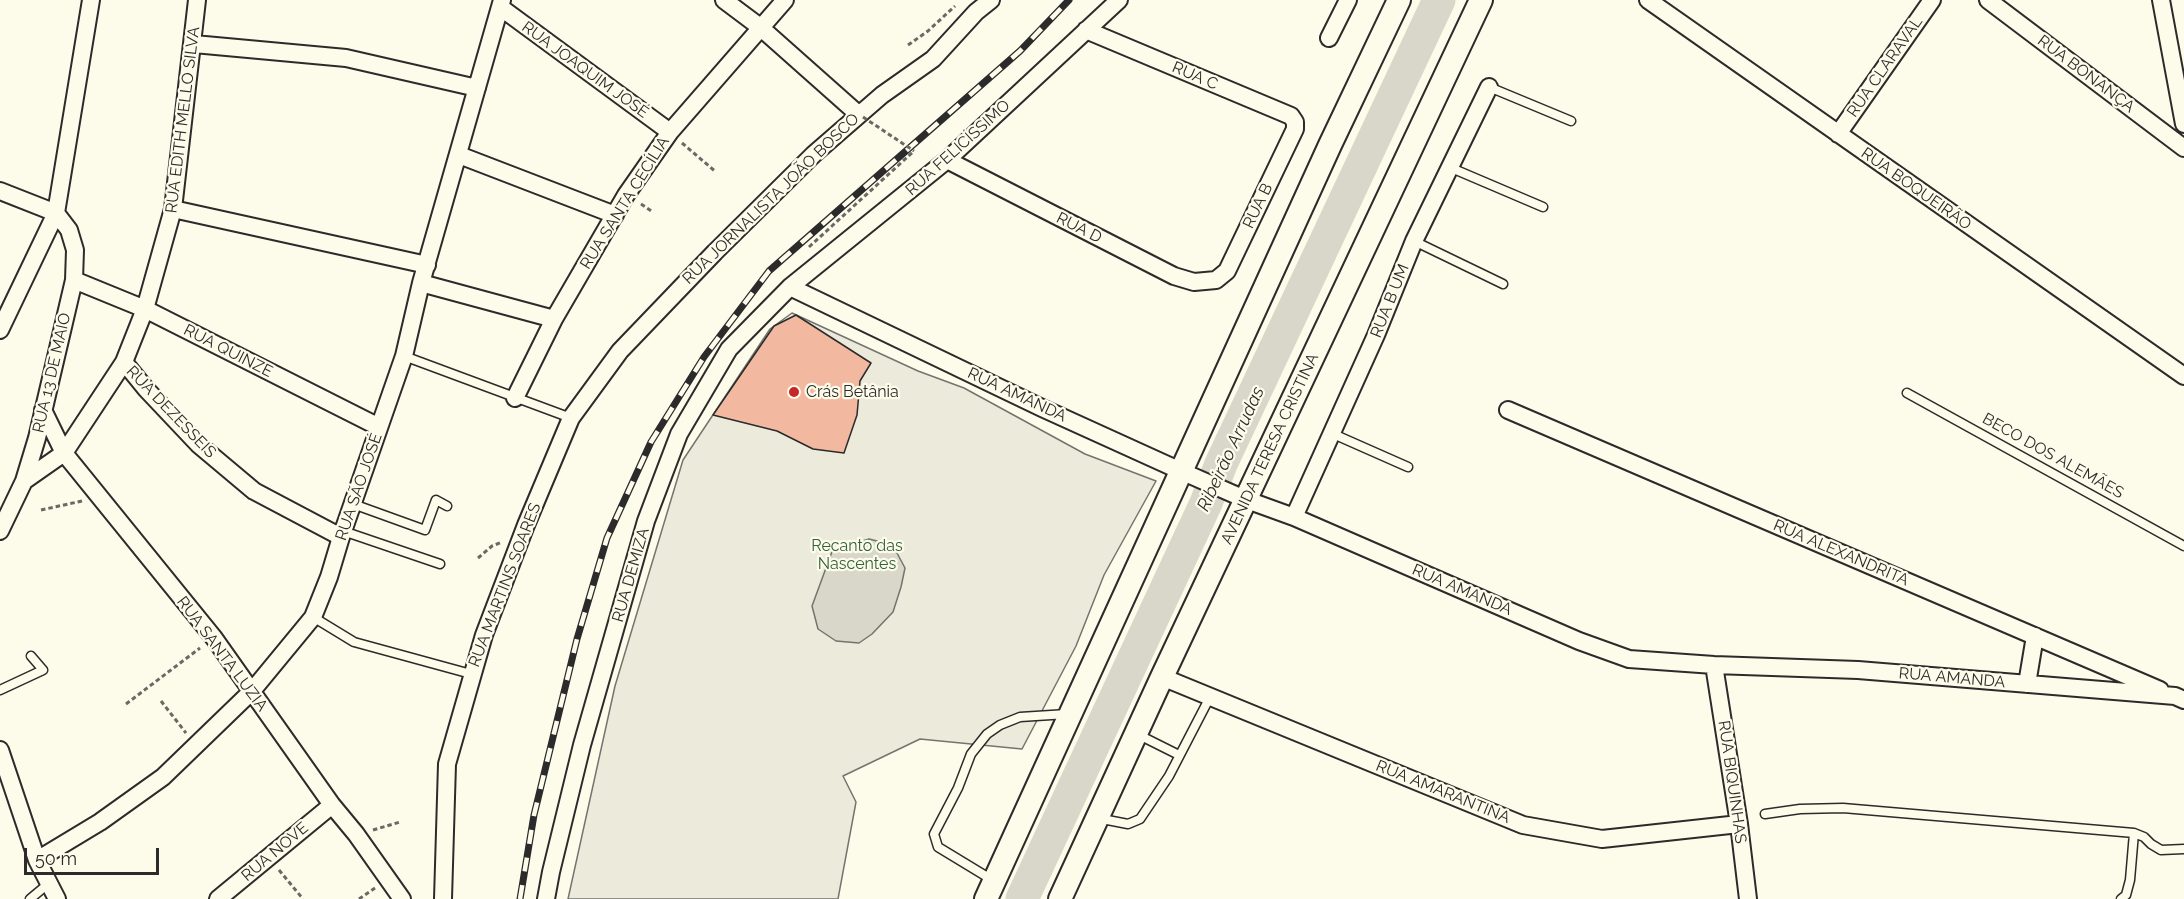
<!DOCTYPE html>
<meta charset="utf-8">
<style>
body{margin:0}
#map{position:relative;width:2184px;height:899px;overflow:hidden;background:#fdfbea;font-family:Raleway,sans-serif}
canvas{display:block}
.scale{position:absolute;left:24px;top:848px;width:135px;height:27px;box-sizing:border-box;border:3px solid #2b2b2b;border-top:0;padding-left:8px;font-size:18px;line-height:21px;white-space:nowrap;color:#2b2b2b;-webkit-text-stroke:4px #fdfbea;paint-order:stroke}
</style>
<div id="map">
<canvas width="2184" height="899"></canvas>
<div class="scale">50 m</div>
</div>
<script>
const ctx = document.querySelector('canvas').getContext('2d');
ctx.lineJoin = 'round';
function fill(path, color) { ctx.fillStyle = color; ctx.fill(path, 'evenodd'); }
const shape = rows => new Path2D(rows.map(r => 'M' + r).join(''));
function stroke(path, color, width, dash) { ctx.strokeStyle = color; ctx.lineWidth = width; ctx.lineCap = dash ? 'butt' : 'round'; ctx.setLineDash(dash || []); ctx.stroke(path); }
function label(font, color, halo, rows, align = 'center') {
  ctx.font = font + ' Raleway,sans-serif'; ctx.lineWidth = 4.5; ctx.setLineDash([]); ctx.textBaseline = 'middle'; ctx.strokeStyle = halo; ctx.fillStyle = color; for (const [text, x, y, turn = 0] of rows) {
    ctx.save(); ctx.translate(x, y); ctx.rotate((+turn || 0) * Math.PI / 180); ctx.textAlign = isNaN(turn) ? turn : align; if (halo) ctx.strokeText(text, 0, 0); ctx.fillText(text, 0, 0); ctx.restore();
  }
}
const green = shape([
 [792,313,918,371,964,388,1085,454,1156,481,1104,575,1076,646,1022,749,920,739,843,776,856,802,838,899,568,899,615,686,683,460,770,329,792,313]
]);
const water = shape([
 [869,539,885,543,897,553,905,568,901,587,893,612,872,634,859,643,836,641,818,629,812,606,833,549,847,549,856,543,869,539]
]);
const river = shape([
 [1022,899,1206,503,1221,464,1439,0]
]);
const building = shape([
 [796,315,871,363,860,381,857,415,844,453,813,449,777,431,713,415,774,326,796,315]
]);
const path = shape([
 [908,45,928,31,955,6],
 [682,143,716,172],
 [641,204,653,212],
 [809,247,914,151],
 [41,510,82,501],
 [478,558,492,546,502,542],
 [161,701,186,733],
 [126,704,200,648],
 [373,830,400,822],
 [279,870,303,899],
 [359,899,375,888]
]);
const service = shape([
 [1489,87,1571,121],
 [1449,167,1543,207],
 [1414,241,1503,284],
 [404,356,571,418],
 [1907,393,2184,546],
 [1331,433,1408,467],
 [353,504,425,530,436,500,447,506],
 [343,531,440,564],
 [313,617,354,642,471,674],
 [0,690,43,670,31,656],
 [1137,734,1179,755],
 [1765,814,1800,809,1843,808,2134,833,2144,837,2151,844,2161,850,2184,849],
 [1097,818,1128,824,1140,819,1169,776,1210,697],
 [994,881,938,847,934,834,958,788,971,754,987,734,1000,725,1020,717,1067,714],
 [30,899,48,884],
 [2121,899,2126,895,2130,880,2134,833]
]);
const minor = shape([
 [724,0,760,27,858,114],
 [1648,0,2184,376],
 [1988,0,2184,148],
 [2161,0,2184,124],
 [500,7,670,132],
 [1329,38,1348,0],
 [194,44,346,58,477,88],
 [1838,134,1932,0],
 [459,155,615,215],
 [947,160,1174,276,1194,282,1216,280,1227,271,1295,129,1295,122,1291,116,1086,30],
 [0,191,56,213],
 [173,209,427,265],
 [74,280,145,309,379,427],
 [421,283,554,319],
 [790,287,1042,408,1183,472,1247,500,1294,517,1579,641,1629,659,1714,665,1858,670,2175,696,2184,700],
 [0,330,56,213,91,0],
 [124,362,146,389,198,444,254,491,341,537],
 [515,398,554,319,626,195,670,132,785,0],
 [43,410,64,453,214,638,332,805,356,834,402,899],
 [1508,410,2160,690],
 [24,481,64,453,124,362,145,309,173,209,197,0],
 [1294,517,1376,335,1414,241,1489,87],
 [0,531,24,481,37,438,74,280,75,250,69,230,56,213],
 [1714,665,1739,824,1748,899],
 [1162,677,1523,825,1602,839,1739,824],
 [2027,684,2035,636],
 [0,750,37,860,57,899],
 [37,860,100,822,163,777,252,691,313,617,329,577,341,537,404,356,421,283,502,0],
 [218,899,332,805],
 [443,899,447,764,484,635,526,525,571,418,620,351,715,252,814,154,882,95,933,59,976,12,991,0],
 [546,899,551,872,582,745,646,521,679,434,729,349,790,287,947,160,1119,0]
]);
const secondary = shape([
 [986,899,1330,145,1399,0],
 [1060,899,1162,677,1481,0]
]);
const rail = shape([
 [520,899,534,815,577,639,607,538,651,442,704,357,769,271,1020,51,1069,0]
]);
const pathBridge = shape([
 [863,117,914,151]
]);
const markers = [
 [794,392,6,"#c62828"]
];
const streetNames = [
 ["RUA CLARAVAL",1885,67,-55],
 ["RUA JOAQUIM JOSÉ",585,70,36],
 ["RUA BONANÇA",2086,74,37],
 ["RUA C",1195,76,23],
 ["RUA EDITH MELLO SILVA",183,120,-83],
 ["RUA FELICÍSSIMO",958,148,-42],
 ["RUA BOQUEIRÃO",1916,189,35],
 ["RUA JORNALISTA JOÃO BOSCO",771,199,-44],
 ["RUA SANTA CECÍLIA",625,203,-58],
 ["RUA B",1258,206,-64],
 ["RUA D",1079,228,27],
 ["RUA B UM",1390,301,-68],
 ["RUA QUINZE",228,351,27],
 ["RUA 13 DE MAIO",52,373,-77],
 ["RUA AMANDA",1017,395,25],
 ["RUA DEZESSEIS",171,412,46],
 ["AVENIDA TERESA CRISTINA",1270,449,-65],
 ["BECO DOS ALEMÃES",2053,456,29],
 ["RUA SÃO JOSÉ",359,487,-71],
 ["RUA ALEXANDRITA",1841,553,23],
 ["RUA DEMIZA",631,575,-74],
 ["RUA MARTINS SOARES",505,585,-69],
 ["RUA AMANDA",1462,590,23],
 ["RUA SANTA LUZIA",222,654,53],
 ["RUA AMANDA",1952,678,5],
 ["RUA BIQUINHAS",1732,782,82],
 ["RUA AMARANTINA",1443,792,22],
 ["RUA NOVE",275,852,-40]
];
const poiNames = [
 ["Crás Betânia",806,392]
];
const parkNames = [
 ["Recanto das",857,546],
 ["Nascentes",857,564]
];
const waterNames = [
 ["Ribeirão Arrudas",1231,449,-65]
];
fill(green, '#ecebdb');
stroke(green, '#74746e', 1.5);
fill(water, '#d8d7c9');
stroke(water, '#74746e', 1.5);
stroke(river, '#d8d7c9', 33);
fill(building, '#f2b8a0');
stroke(building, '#2b2b2b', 1.5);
stroke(service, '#2b2b2b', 11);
stroke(minor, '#2b2b2b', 20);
stroke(secondary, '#2b2b2b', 26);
stroke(path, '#6a6964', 3, [4.5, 3]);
stroke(service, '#fdfbea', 8);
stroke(minor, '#fdfbea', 16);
stroke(secondary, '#fdfbea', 22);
stroke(rail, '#2b2b2b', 7);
stroke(rail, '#fdfbea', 4.5, [14]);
stroke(pathBridge, '#6a6964', 3, [4.5, 3]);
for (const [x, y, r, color] of markers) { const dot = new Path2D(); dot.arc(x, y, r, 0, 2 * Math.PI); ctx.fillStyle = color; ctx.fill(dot); stroke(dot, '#fdfbea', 2); }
label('16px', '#2b2b2b', '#fdfbea', streetNames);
label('16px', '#2b2b2b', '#fdfbea', poiNames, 'left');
label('16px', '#34623c', '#fdfbea', parkNames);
label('italic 18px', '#2b2b2b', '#fdfbea', waterNames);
</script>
